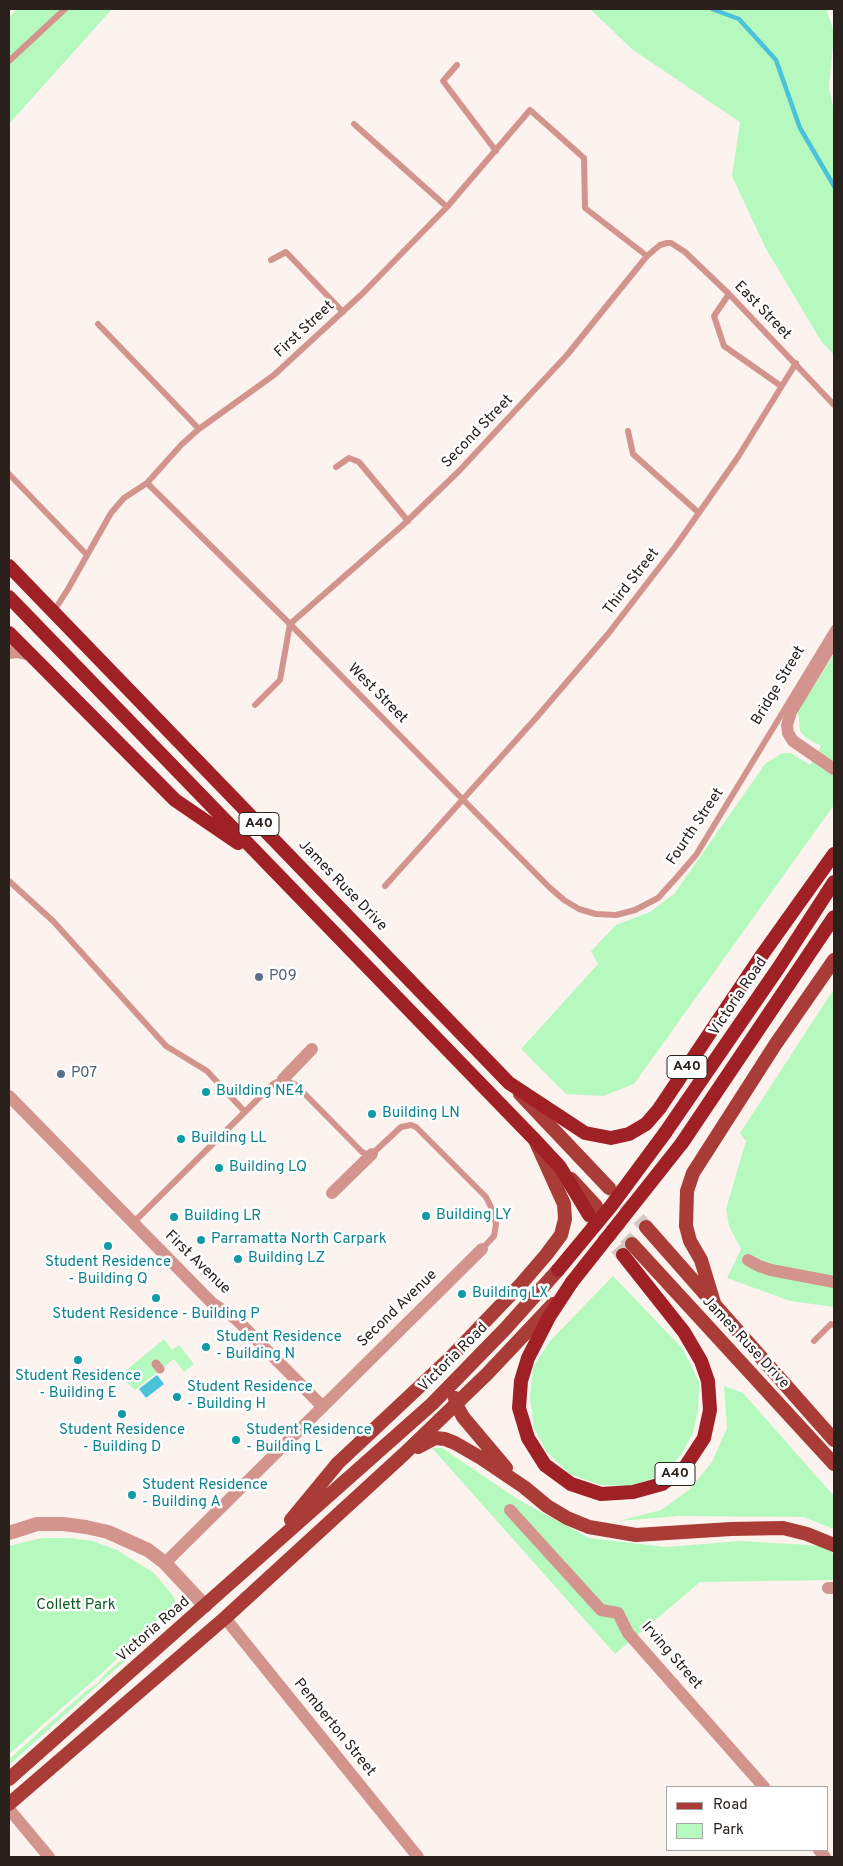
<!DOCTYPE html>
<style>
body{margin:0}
#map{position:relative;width:843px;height:1866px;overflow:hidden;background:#fcf2ee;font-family:Overpass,sans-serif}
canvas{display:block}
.frame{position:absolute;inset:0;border:10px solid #2a211d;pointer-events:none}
.legend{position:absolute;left:666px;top:1786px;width:162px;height:65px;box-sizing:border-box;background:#fff;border:1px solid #aaa6a5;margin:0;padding:6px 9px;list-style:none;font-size:15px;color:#2a211d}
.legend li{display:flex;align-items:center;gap:10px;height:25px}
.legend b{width:25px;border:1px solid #aaa6a5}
</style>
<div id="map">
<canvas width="843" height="1866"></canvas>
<div class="frame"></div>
<ul class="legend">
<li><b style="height:6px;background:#a93c37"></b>Road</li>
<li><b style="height:14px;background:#b6f9bf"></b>Park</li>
</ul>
</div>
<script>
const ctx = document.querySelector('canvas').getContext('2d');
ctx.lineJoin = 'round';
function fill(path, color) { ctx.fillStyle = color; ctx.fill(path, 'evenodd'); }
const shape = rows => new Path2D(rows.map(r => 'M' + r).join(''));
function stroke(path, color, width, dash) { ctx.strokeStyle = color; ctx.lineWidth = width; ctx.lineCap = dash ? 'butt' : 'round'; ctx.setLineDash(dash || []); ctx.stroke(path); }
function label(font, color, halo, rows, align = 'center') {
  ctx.font = font + ' Overpass,sans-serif'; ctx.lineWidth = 5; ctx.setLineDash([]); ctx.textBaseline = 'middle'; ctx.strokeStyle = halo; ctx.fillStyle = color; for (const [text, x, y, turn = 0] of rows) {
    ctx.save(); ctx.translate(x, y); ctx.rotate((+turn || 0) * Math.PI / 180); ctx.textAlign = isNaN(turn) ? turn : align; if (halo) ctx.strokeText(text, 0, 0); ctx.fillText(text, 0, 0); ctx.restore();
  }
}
const green = shape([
 [17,9,112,9,9,124,9,17],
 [590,9,826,9,834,32,829,88,834,111,834,355,821,341,765,247,732,176,740,122,633,50],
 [834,654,834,805,634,1084,603,1096,566,1094,521,1049,598,964,591,951,616,925,650,912,674,894,765,764,782,753,791,753,810,765,821,746,805,737,800,731,798,711],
 [834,989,834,1307,790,1301,727,1278,741,1249,729,1226,726,1209,746,1141,740,1133],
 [613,1276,683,1349,699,1382,698,1410,693,1433,681,1455,660,1477,628,1486,600,1485,570,1474,547,1452,534,1428,530,1398,533,1367,550,1341],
 [164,1339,172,1350,179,1345,194,1364,184,1372,174,1359,135,1390,126,1382,131,1379,125,1371],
 [724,1386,743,1393,834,1496,834,1529,803,1517,679,1516,618,1521,661,1510,689,1490,712,1462,727,1428],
 [432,1448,442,1448,519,1500,589,1538,666,1547,740,1541,826,1546,834,1555,834,1580,700,1582,615,1654],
 [42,1538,70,1538,93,1541,117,1550,154,1573,174,1597,176,1603,103,1672,9,1754,9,1546],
 [127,1655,127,1659,9,1765,9,1759,86,1691,97,1684,106,1673]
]);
const water = shape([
 [157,1375,164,1384,146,1398,139,1389]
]);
const stream = shape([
 [712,9,739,19,776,60,800,128,834,186]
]);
const primaryTunnel = shape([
 [610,1188,646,1227],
 [596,1207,632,1244]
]);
const trunkTunnel = shape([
 [589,1216,623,1255]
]);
const service = shape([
 [9,61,65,9],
 [457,65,443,81,496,151],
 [354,124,447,207],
 [271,260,286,252,343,312],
 [729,294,714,316,724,346,781,386],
 [98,324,199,429],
 [628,431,633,454,699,513],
 [336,467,349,458,359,462,408,521],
 [9,474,87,555],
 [147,483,290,624,549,887,564,900,579,909,596,914,616,915,635,910,658,898,677,877,696,855,834,628],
 [54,611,68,589,111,513,124,498,147,483,182,444,199,429,274,375,362,294,447,207,530,110,584,158,585,208,647,256],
 [255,705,280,680,290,624,403,525,459,471,567,355,647,256,660,245,667,243,671,243,685,252,729,294,834,405],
 [9,881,53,921,166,1046,207,1071,245,1112],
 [385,886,536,718,608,634,675,547,738,457,796,363],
 [133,1223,273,1084,283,1079,296,1085,362,1152,367,1154,372,1154,401,1127,411,1125,416,1127,486,1197,492,1209,496,1224,494,1236,482,1249],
 [814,1341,831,1324,834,1325]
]);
const pedestrian = shape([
 [156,1364,160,1369]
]);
const minor = shape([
 [834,641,791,712,787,725,788,733,793,741,834,769],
 [283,1079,312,1049],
 [9,1096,212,1303,236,1319,323,1407],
 [332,1193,372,1154],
 [748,1260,759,1266,771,1270,834,1282],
 [510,1510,601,1610,618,1613,628,1633,764,1787],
 [165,1563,482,1249],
 [828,1588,834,1588],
 [225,1618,418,1857],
 [9,1809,49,1857],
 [819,1850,825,1857]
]);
const tertiary = shape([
 [9,652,17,651,30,654],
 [9,1533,37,1524,63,1524,86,1527,108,1532,148,1550,165,1563,205,1606]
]);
const primary = shape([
 [520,1094,609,1188],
 [571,1179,596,1206],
 [646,1227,834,1440],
 [632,1244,834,1464],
 [715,1306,701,1260,690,1241,686,1226,687,1191,693,1173,775,1045,834,960],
 [455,1398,456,1404,463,1417,506,1468],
 [418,1447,435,1438,445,1439,455,1443,481,1458,524,1487,547,1506,567,1518,589,1527,636,1535,731,1529,783,1528,807,1534,834,1545],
 [291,1520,338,1463,449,1359,521,1284,546,1255,561,1235,565,1219,564,1204,536,1142],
 [9,1779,432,1404,506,1328,558,1270],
 [9,1804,225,1618,404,1454,487,1374,553,1304]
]);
const trunk = shape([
 [9,566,509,1083,585,1133,611,1138,629,1134,646,1124,659,1109,762,955,834,854],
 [9,597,535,1140,560,1167,589,1215],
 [9,633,175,800,238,843],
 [665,1133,779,967,834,882],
 [682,1143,834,917],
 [572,1282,549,1317,528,1358,521,1381,519,1408,528,1438,545,1465,571,1484,601,1494,633,1492,662,1484,685,1467,704,1438,710,1410,708,1381,701,1361,684,1332,623,1255]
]);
const trunkBridge = shape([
 [558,1270,611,1206,665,1133],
 [572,1282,682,1143]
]);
const markers = [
 [259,977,5,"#5c6f8a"],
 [61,1074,5,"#5c6f8a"],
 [206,1092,5,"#0f9aa8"],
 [372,1114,5,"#0f9aa8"],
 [181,1139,5,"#0f9aa8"],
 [219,1168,5,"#0f9aa8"],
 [426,1216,5,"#0f9aa8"],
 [174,1217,5,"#0f9aa8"],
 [201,1240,5,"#0f9aa8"],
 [108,1246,5,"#0f9aa8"],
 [238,1259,5,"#0f9aa8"],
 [462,1294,5,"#0f9aa8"],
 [156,1298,5,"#0f9aa8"],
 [206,1347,5,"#0f9aa8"],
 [78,1360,5,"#0f9aa8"],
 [177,1397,5,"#0f9aa8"],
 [122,1414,5,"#0f9aa8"],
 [236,1440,5,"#0f9aa8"],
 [132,1495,5,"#0f9aa8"]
];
const shields = [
 [259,824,40],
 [687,1067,40],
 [675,1474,40]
];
const shieldNames = [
 ["A40",259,824],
 ["A40",687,1067],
 ["A40",675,1474]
];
const streetNames = [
 ["East Street",762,311,46],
 ["First Street",305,330,-43],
 ["Second Street",478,432,-46],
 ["Third Street",632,582,-52],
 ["Bridge Street",779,686,-59],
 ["West Street",377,694,45],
 ["Fourth Street",696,827,-56],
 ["James Ruse Drive",342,886,46],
 ["Victoria Road",739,997,-56],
 ["First Avenue",197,1263,44],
 ["Second Avenue",398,1309,-44],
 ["James Ruse Drive",745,1343,47],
 ["Victoria Road",454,1358,-45],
 ["Victoria Road",154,1630,-41],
 ["Irving Street",671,1656,49],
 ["Pemberton Street",334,1728,51]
];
const serviceNames = [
 ["P09",269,977],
 ["P07",71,1074]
];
const cultureNames = [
 ["Building NE4",216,1092],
 ["Building LN",382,1114],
 ["Building LL",191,1139],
 ["Building LQ",229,1168],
 ["Building LY",436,1216],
 ["Building LR",184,1217],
 ["Parramatta North Carpark",211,1240],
 ["Building LZ",248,1259],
 ["Student Residence",108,1263,"center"],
 ["- Building Q",108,1280,"center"],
 ["Building LX",472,1294],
 ["Student Residence - Building P",156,1315,"center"],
 ["Student Residence",216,1338],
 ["- Building N",216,1355],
 ["Student Residence",78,1377,"center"],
 ["- Building E",78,1394,"center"],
 ["Student Residence",187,1388],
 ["- Building H",187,1405],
 ["Student Residence",122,1431,"center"],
 ["- Building D",122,1448,"center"],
 ["Student Residence",246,1431],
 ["- Building L",246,1448],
 ["Student Residence",142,1486],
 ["- Building A",142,1503]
];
const parkNames = [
 ["Collett Park",76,1606]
];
fill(green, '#b6f9bf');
fill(water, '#49c2da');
stroke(stream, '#49c2da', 4.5);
stroke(primaryTunnel, '#d2c8c4', 14, [14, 7]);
stroke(trunkTunnel, '#d2c8c4', 14, [14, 7]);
stroke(service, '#d3948d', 6);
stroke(pedestrian, '#d3948d', 9);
stroke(minor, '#d3948d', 12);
stroke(tertiary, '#d3948d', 14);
stroke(primary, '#a93c37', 14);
stroke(trunk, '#a02125', 14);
stroke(trunkBridge, '#a02125', 14);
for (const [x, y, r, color] of markers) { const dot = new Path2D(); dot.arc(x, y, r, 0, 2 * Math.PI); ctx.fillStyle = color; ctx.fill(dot); stroke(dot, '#fff', 2); }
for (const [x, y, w] of shields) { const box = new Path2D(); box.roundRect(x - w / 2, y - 11.5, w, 23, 4); ctx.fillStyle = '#fff'; ctx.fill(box); stroke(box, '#2a211d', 1); }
label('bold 14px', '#2a211d', null, shieldNames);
label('15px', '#2a211d', '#fff', streetNames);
label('15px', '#4e5e75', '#fff', serviceNames, 'left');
label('15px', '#0d838f', '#fff', cultureNames, 'left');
label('15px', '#0c5a23', '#fff', parkNames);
</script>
